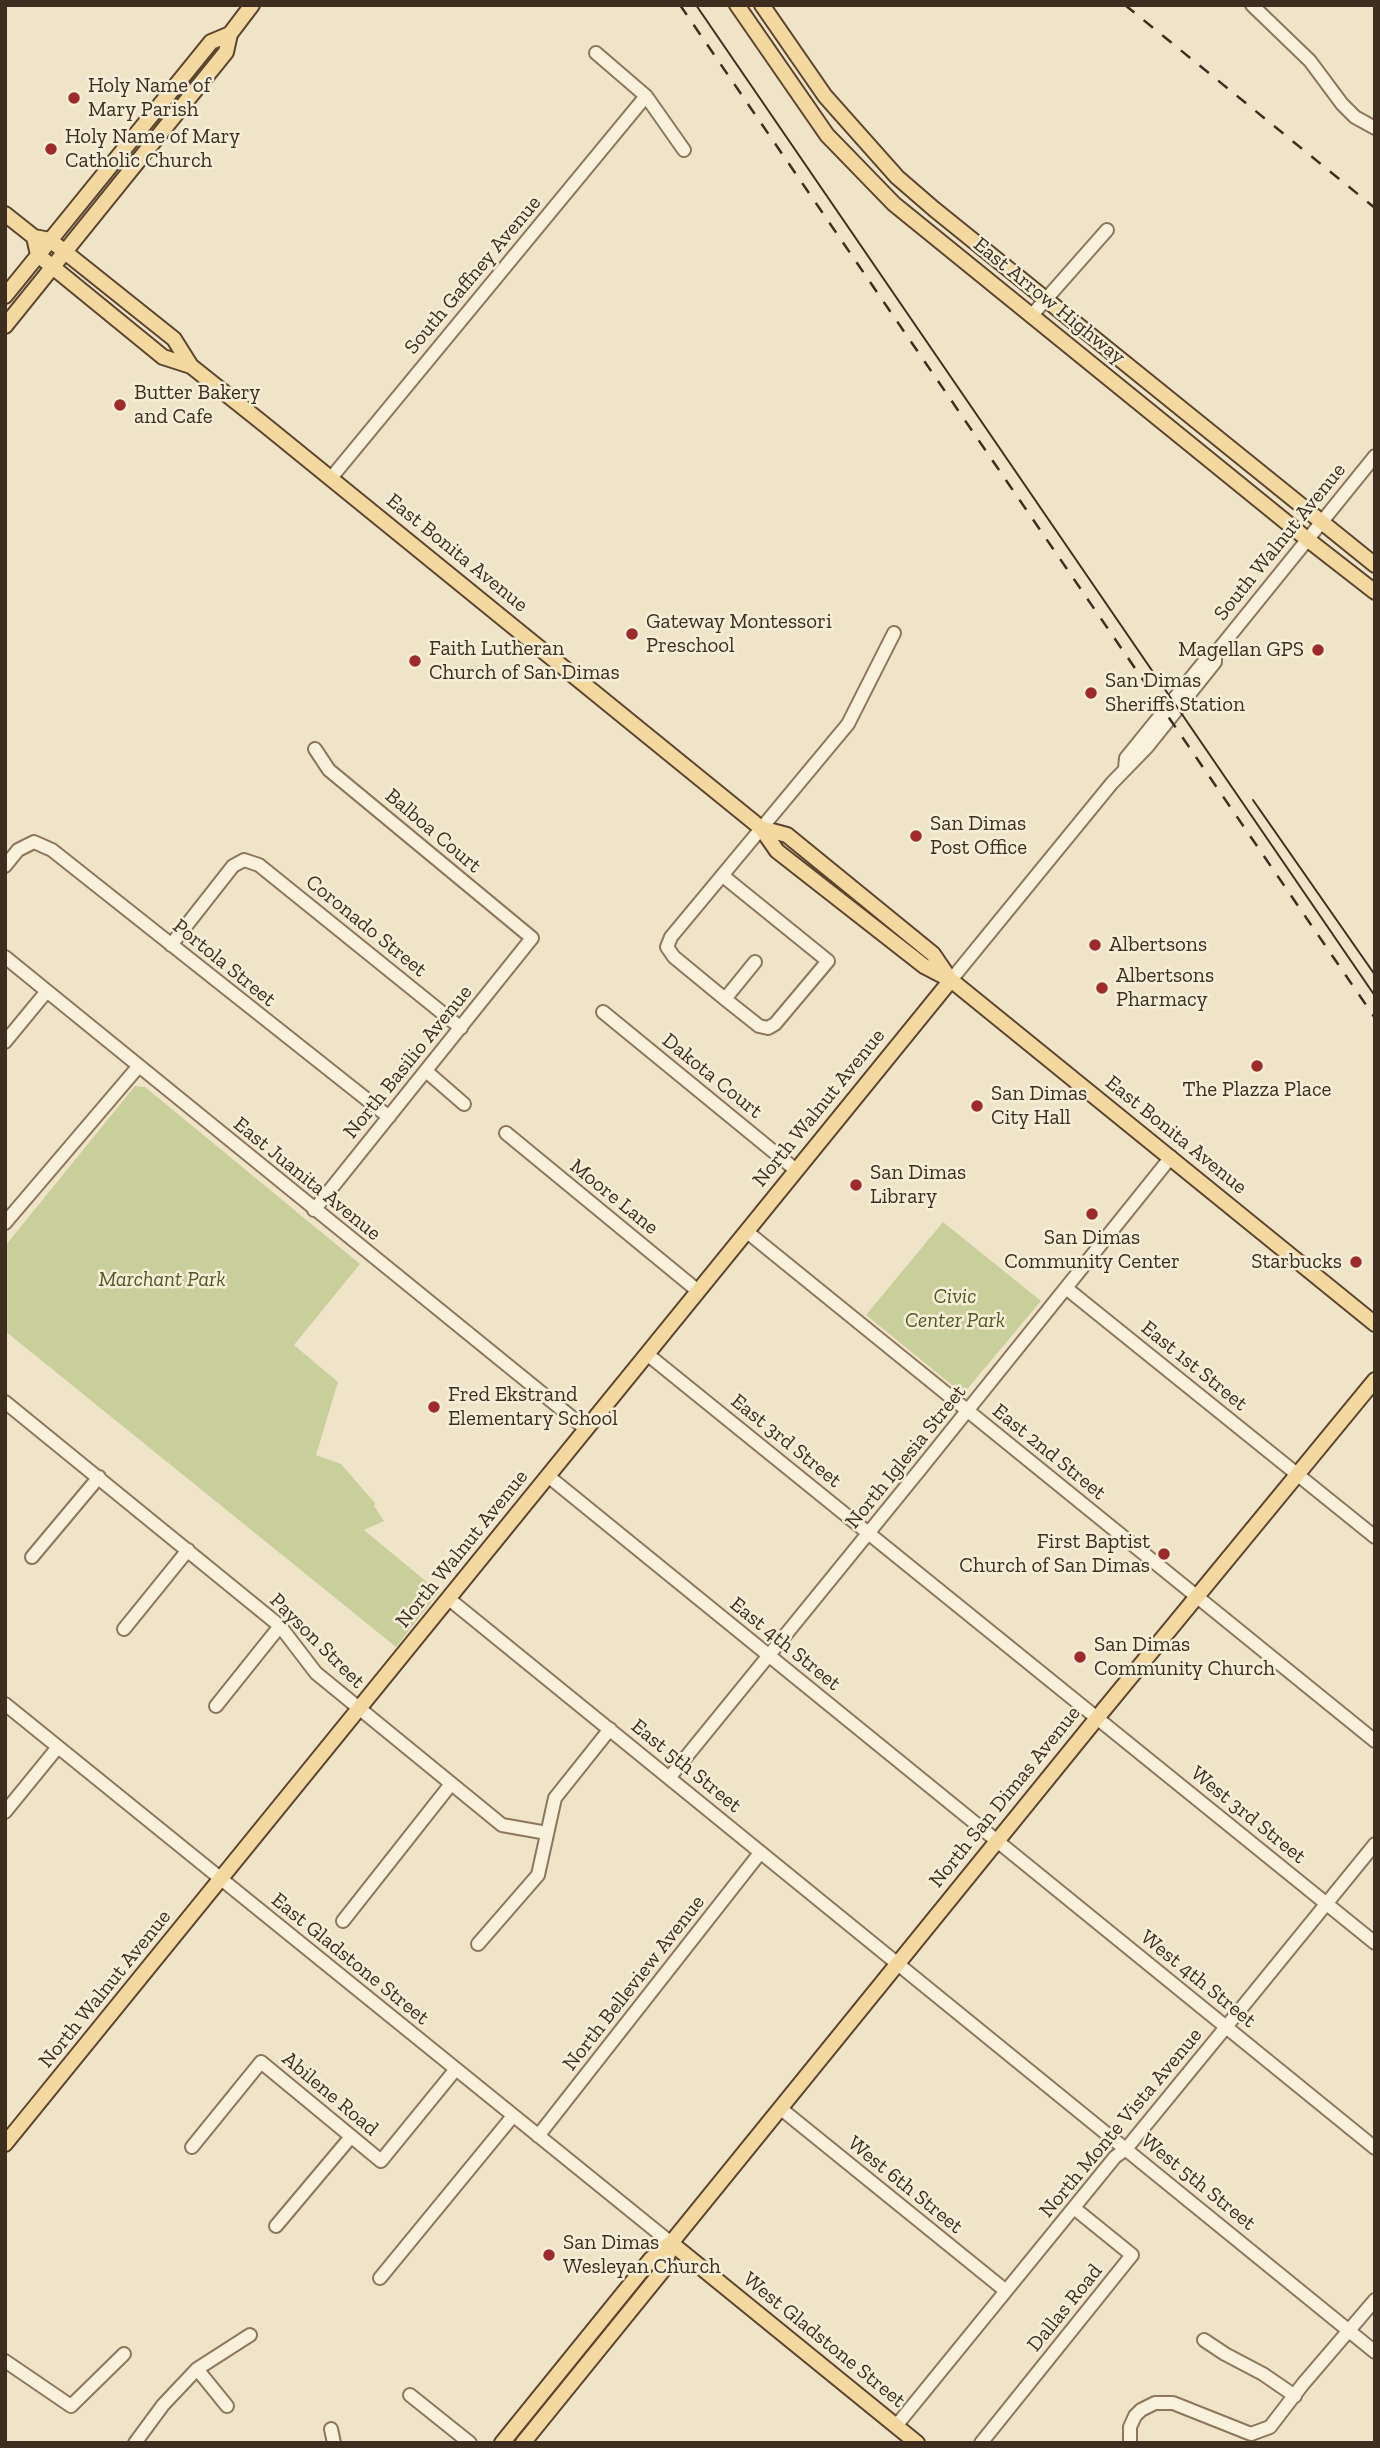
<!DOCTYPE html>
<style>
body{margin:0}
#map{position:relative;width:1380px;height:2448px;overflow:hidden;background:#f0e4c8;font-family:"Zilla Slab",serif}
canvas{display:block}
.frame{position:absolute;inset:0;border:7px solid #3d2e20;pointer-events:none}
</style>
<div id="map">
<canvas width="1380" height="2448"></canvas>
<div class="frame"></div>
</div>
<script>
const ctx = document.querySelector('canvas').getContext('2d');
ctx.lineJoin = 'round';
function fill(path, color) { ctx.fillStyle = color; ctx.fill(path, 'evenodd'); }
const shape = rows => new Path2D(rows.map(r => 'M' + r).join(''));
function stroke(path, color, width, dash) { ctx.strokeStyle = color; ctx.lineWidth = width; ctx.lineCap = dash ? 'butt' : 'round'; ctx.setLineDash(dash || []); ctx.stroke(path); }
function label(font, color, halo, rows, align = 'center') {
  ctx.font = font + ' "Zilla Slab",serif'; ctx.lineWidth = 5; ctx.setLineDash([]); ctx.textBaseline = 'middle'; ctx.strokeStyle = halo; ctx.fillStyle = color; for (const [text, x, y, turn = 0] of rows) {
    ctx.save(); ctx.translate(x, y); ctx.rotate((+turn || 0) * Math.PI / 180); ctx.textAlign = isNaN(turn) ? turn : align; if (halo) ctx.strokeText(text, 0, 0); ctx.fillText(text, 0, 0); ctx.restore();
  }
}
const green = shape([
 [135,1086,145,1087,360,1264,294,1345,338,1382,316,1455,341,1464,375,1503,374,1506,384,1521,364,1530,439,1592,396,1647,5,1331,5,1246],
 [943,1222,1041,1301,963,1394,866,1315]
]);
const minor = shape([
 [1252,5,1310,61,1342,104,1355,117,1375,128],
 [596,53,646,96,684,150],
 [1032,315,1107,230],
 [331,478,646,96],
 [1125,768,1126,758,1208,657,1215,654,1375,456],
 [5,866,18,850,34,842,52,850,389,1117],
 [723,876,828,961,775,1024,768,1028,759,1026,725,999,674,957,667,947,671,937,848,724,894,633],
 [171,945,233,866,244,860,259,865,461,1028],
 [5,957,586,1429],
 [951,980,1112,783,1147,747,1215,662,1215,654],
 [725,999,755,962],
 [603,1012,796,1170],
 [5,1042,47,991],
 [426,1071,464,1104],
 [506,1133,698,1291],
 [314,1210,532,938,329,770,315,749],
 [5,1223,138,1067],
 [746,1231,1375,1741],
 [1066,1288,1375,1537],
 [647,1354,1375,1943],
 [5,1402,280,1626,316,1673,502,1825,547,1833],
 [548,1476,1375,2148],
 [32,1557,99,1477],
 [449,1599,1375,2352],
 [124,1629,188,1550],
 [5,1704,671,2243],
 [216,1706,280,1626],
 [669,1778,918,1472,1171,1157],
 [5,1812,58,1747],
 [343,1921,451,1784],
 [478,1944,538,1875,555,1798,610,1729],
 [780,2108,1006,2291],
 [538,2136,760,1853],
 [192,2147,261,2062,381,2161,456,2069],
 [276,2226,350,2138],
 [380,2278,513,2116],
 [1204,2340,1225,2354,1263,2374,1295,2396],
 [5,2361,71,2406,124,2354],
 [197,2369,227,2406],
 [410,2395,470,2443],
 [896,2426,1115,2157,1126,2149,1226,2027,1375,1844],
 [331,2429,334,2443],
 [135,2443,163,2405,197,2369,250,2335],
 [981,2443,1132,2255,1074,2208],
 [1130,2443,1130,2427,1135,2416,1141,2410,1155,2403,1173,2403,1251,2434,1270,2427,1303,2384,1375,2300]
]);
const major = shape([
 [737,5,827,135,894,204,1307,539,1375,592],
 [762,5,825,96,897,177,934,209,1375,565],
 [5,214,34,237,50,240,174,339,191,366],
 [34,237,38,255,163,357,191,366,265,425,761,828,777,851,924,966,951,980,1375,1324],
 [5,296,211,42,230,34],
 [5,326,226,52,230,34,252,5],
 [761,828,787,835,933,954,948,976],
 [5,2144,951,980],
 [671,2243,917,2443],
 [502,2443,651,2259,671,2243,1097,1718,1375,1380],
 [523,2443,664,2269,671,2243]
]);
const tram = shape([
 [696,5,1375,996],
 [1253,800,1375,975]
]);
const rail = shape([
 [680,5,1375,1018],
 [1125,5,1375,208]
]);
const markers = [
 [74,98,7,"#9e2a2b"],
 [51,149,7,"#9e2a2b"],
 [120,405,7,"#9e2a2b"],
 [632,634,7,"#9e2a2b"],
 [1318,650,7,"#9e2a2b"],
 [415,661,7,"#9e2a2b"],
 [1091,693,7,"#9e2a2b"],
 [916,836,7,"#9e2a2b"],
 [1095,945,7,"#9e2a2b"],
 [1102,988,7,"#9e2a2b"],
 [1257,1066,7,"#9e2a2b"],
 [977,1106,7,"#9e2a2b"],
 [856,1185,7,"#9e2a2b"],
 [1092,1214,7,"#9e2a2b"],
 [1356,1262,7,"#9e2a2b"],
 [434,1407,7,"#9e2a2b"],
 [1164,1554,7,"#9e2a2b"],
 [1080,1657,7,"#9e2a2b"],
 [549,2255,7,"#9e2a2b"]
];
const poiNames = [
 ["Holy Name of",88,86],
 ["Mary Parish",88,110],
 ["Holy Name of Mary",65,137],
 ["Catholic Church",65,161],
 ["Butter Bakery",134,393],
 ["and Cafe",134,417],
 ["Gateway Montessori",646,622],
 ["Preschool",646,646],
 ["Faith Lutheran",429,649],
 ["Church of San Dimas",429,673],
 ["Magellan GPS",1304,650,"right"],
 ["San Dimas",1105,681],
 ["Sheriffs Station",1105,705],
 ["San Dimas",930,824],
 ["Post Office",930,848],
 ["Albertsons",1109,945],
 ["Albertsons",1116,976],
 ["Pharmacy",1116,1000],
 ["The Plazza Place",1257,1090,"center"],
 ["San Dimas",991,1094],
 ["City Hall",991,1118],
 ["San Dimas",870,1173],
 ["Library",870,1197],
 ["San Dimas",1092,1238,"center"],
 ["Community Center",1092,1262,"center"],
 ["Starbucks",1342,1262,"right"],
 ["Fred Ekstrand",448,1395],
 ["Elementary School",448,1419],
 ["First Baptist",1150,1542,"right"],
 ["Church of San Dimas",1150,1566,"right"],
 ["San Dimas",1094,1645],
 ["Community Church",1094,1669],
 ["San Dimas",563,2243],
 ["Wesleyan Church",563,2267]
];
const streetNames = [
 ["South Gaffney Avenue",473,275,-50],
 ["East Arrow Highway",1049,301,39],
 ["South Walnut Avenue",1280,542,-51],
 ["East Bonita Avenue",457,553,39],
 ["Balboa Court",433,831,40],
 ["Coronado Street",366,926,39],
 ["Portola Street",224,963,39],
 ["North Basilio Avenue",408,1062,-51],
 ["Dakota Court",712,1076,39],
 ["North Walnut Avenue",819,1108,-51],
 ["East Bonita Avenue",1176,1135,39],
 ["East Juanita Avenue",307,1179,39],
 ["Moore Lane",614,1197,39],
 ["East 1st Street",1194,1366,39],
 ["East 3rd Street",786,1441,39],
 ["East 2nd Street",1049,1452,39],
 ["North Iglesia Street",906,1457,-51],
 ["North Walnut Avenue",462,1549,-51],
 ["Payson Street",317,1641,45],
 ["East 4th Street",785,1644,39],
 ["East 5th Street",686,1766,39],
 ["North San Dimas Avenue",1005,1797,-51],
 ["West 3rd Street",1248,1815,39],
 ["East Gladstone Street",350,1959,39],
 ["West 4th Street",1198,1979,39],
 ["North Belleview Avenue",634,1983,-52],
 ["North Walnut Avenue",105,1989,-51],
 ["Abilene Road",330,2094,40],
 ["North Monte Vista Avenue",1121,2123,-50],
 ["West 5th Street",1198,2182,39],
 ["West 6th Street",905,2185,39],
 ["Dallas Road",1065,2308,-51],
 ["West Gladstone Street",824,2340,39]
];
const parkNames = [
 ["Marchant Park",162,1280],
 ["Civic",955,1297],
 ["Center Park",955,1321]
];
fill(green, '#c9cf9b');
stroke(minor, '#8d765c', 16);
stroke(major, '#5b4430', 18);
stroke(minor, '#faf1dc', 12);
stroke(major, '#f3d9a0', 14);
stroke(tram, '#3d2e20', 2);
stroke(rail, '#3d2e20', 2.5, [12, 12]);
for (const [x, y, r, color] of markers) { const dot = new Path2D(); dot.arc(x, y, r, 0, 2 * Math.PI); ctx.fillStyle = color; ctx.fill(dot); stroke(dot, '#f7eed8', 2.5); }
label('21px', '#3d2e20', '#f7eed8', poiNames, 'left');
label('21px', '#3d2e20', '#f7eed8', streetNames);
label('italic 21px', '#4d5a26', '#f7eed8', parkNames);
</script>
